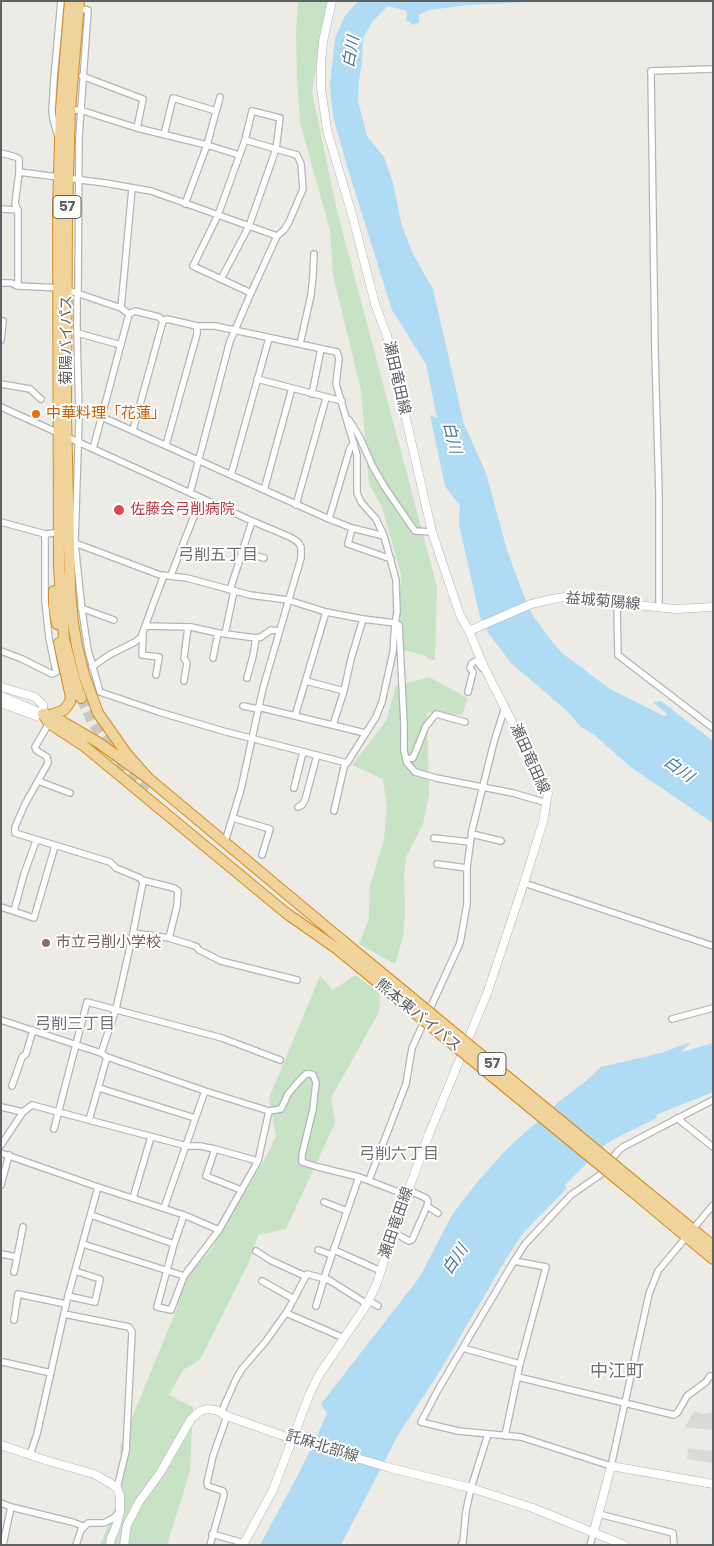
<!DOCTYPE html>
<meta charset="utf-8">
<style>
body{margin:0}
#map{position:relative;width:714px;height:1546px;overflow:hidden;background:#edebe5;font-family:Poppins,sans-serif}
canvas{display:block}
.frame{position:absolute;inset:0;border:2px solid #5d6164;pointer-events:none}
</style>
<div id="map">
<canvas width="714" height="1546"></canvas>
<div class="frame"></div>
</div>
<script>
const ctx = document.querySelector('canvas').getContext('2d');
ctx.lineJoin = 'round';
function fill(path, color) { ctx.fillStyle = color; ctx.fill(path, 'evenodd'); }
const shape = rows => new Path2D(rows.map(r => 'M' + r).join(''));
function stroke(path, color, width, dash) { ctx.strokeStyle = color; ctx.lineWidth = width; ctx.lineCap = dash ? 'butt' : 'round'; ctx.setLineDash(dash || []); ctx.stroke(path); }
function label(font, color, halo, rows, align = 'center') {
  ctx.font = font + ' Poppins,"Noto Sans JP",sans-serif'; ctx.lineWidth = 4; ctx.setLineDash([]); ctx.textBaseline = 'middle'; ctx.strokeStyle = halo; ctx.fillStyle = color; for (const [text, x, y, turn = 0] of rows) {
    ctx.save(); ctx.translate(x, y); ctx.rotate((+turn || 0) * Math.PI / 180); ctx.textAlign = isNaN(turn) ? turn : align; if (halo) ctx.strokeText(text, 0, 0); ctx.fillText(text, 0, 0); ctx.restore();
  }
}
const industrial = shape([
 [694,1411,703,1414,713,1412,713,1430,685,1427],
 [688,1448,713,1451,713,1463,687,1459]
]);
const green = shape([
 [298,1,327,1,312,92,337,211,437,587,435,660,428,659,426,656,397,648,401,574,382,507,369,484,361,390,333,275,330,230,300,122,297,78,296,34],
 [429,677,468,698,462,715,427,713,429,795,423,824,406,857,404,877,405,911,403,937,395,964,359,944,369,918,370,886,384,840,387,807,383,779,352,765,386,721,396,686],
 [355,975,380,993,379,1012,331,1098,335,1123,286,1229,258,1235,249,1262,200,1360,183,1370,169,1395,193,1407,190,1471,167,1545,100,1545,122,1491,120,1447,177,1308,186,1277,210,1251,267,1155,276,1136,269,1098,320,976,333,990]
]);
const water = shape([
 [358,1,550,1,468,5,429,10,419,15,419,22,413,25,406,20,407,15,406,11,388,6,372,22,363,38,362,63,359,80,358,101,367,136,384,157,393,183,402,227,414,256,433,289,464,424,486,473,507,550,522,591,532,614,546,634,562,653,610,689,664,716,667,714,653,702,661,701,713,741,713,823,632,768,593,734,581,727,567,711,511,663,489,634,480,617,459,525,460,506,445,486,430,415,437,418,426,364,392,310,347,166,333,116,330,85,335,38,345,16],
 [691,1042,681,1052,713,1043,713,1092,656,1115,657,1118,626,1133,607,1143,565,1185,567,1188,523,1233,506,1259,438,1374,398,1435,341,1545,260,1545,300,1471,327,1414,321,1404,419,1278,452,1215,478,1181,508,1148,560,1101,587,1080,601,1067,661,1053]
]);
const highwayTunnel = shape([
 [81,698,92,722,115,757,127,771,147,790]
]);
const street = shape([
 [79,9,88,10,79,137,78,293,77,298,77,333,79,418,75,543,82,611,88,650,100,692,159,712,223,731,347,763,376,717,382,702,393,652,395,623,397,612,396,580,384,536,376,519,361,502,357,493,357,455,336,384,339,359,337,352,215,326,197,326,167,319,163,321],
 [82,76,143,99,137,128],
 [70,110,80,110,137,128,207,145,239,155],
 [164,135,173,98,216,111],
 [58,137,53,119,52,111,54,78,61,1],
 [1,153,16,157,19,159,19,172],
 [185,204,207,145,220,97],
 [1,209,18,210],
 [221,279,249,226,276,149,245,140],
 [1,283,11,283,18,286,62,288,121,308,129,314,135,311,159,317,163,321],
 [18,285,18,210,15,204,19,172,105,183,151,191,277,236],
 [121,308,132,189],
 [1,321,3,321,1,340],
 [77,333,121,345],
 [300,344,311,295,313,276,314,254],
 [257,379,342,401],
 [1,384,30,389,41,399],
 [312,394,321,349],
 [1,407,252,521,290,537,298,542,301,547,301,558,263,688,241,789,225,842],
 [102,417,329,519,352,528,384,536],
 [349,420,359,436,373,467,384,486,410,524,415,531,432,532],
 [133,430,163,321],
 [166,445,197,334,197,326],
 [93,449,129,314],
 [231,475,269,338],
 [264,490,292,388],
 [190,493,230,341,235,330,251,293,277,236,284,230,289,222,303,189,301,164,297,155,276,149,280,118,252,111,245,140,218,215,193,266,251,293],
 [296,505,326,398],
 [329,519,350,448,354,443],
 [1,522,45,534,54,533],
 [352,528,348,544,391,559],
 [75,543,160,575,187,578,250,595,288,600,326,612,363,619,395,623,399,625,404,724,404,751,407,763,415,772,436,778,513,793,547,803],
 [241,552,264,558],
 [171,575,201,498],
 [230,590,252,521],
 [617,603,618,655,713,728],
 [659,607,659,495,655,352,651,71,713,69],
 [81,608,114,620],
 [146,626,191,627,218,633,256,638,261,637,271,630,279,631],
 [143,634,142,655,159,657,156,675],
 [225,634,234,591],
 [1,651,22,659,52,674,56,672,49,638,45,601,45,534],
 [213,658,218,633],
 [92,667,109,655,135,642,141,637,164,575],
 [247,678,253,656,256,638],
 [184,681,187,663,184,658,188,627],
 [306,681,344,691],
 [468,692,473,672,470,668,472,663,476,661,478,662,482,668],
 [243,706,258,709],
 [258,707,365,733],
 [295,716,326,612],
 [49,723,35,747,36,750,47,757,48,763,25,804,15,827,15,833,110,862,116,868,140,878,143,882,133,933,116,1009,101,1053],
 [333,725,344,691,351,659,363,619],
 [406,759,413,758,426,726,436,714,465,722],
 [38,781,70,793],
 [294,788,303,752],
 [298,807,302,805,305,800,317,755],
 [334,811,345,763],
 [233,818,270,829,262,855],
 [472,834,501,841],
 [434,838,470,842],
 [437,864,467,868],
 [142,880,174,888,178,891,177,906,169,938],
 [524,883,713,946],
 [1,907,34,918,55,846],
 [14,911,24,874,36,841],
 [133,933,169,938,192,945,197,947,199,950,221,961,297,980],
 [672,1019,713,1008],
 [1,1020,101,1053,107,1057,205,1091,269,1111,258,1161,219,1230,184,1276,171,1310,157,1307,174,1244,91,1215],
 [12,1086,22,1057,26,1054,33,1030],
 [99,1088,195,1118],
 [1,1107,23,1112],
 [269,1111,281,1109,288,1094,298,1082,306,1074,311,1074,313,1075,316,1082,313,1109,302,1155,302,1162,318,1167,359,1177,406,1195],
 [677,1118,713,1147],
 [89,1120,107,1057],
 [54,1129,87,1002,222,1038,280,1060],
 [1,1145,23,1112,32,1105,187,1146,200,1146,215,1149,258,1161],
 [215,1149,206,1176,241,1190],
 [1,1153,98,1187,184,1215,219,1230],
 [369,1180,406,1084,412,1048,460,943,467,904,467,868,472,830,494,742,505,707],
 [1,1185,9,1155],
 [133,1198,151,1137],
 [324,1202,347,1211],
 [427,1206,438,1213],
 [164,1208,205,1091],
 [393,1232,409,1241,412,1240,427,1206,428,1201,426,1198,408,1190],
 [83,1244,184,1276],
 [174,1244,184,1215],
 [318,1250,332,1255],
 [334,1250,381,1271],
 [256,1251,270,1260,305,1276],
 [1,1254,17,1257],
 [514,1261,439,1388,421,1422,458,1431,521,1437,611,1466,649,1294,658,1271,713,1205],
 [14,1272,23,1227],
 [262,1281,294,1299],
 [68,1296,95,1302,100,1279,75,1271],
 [369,1301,378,1306],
 [316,1306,327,1269,359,1177],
 [286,1313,344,1338],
 [64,1314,129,1327,132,1332,126,1451,117,1488],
 [14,1320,18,1294,66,1304],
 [466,1349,520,1364],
 [3,1362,51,1373],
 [518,1377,674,1415,678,1412,687,1396,706,1382,710,1376,713,1376],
 [221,1413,236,1379,242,1369,266,1341,288,1310,307,1274,329,1280,367,1304],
 [505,1436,520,1364,546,1267,514,1261,525,1244,571,1195,600,1175,618,1151,623,1147,713,1100],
 [30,1455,37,1434,68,1296,98,1187],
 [1,1503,11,1507,3,1545],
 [11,1507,72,1522,83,1526],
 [599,1514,673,1533,674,1545],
 [212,1534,244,1543],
 [76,1545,81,1530,88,1523,104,1523,112,1519,120,1512],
 [210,1545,224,1495,223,1491,208,1486,207,1483,213,1456,227,1416],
 [461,1545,463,1542,466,1511,471,1488,488,1434],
 [590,1545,594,1531]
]);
const secondary = shape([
 [469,631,531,604,557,598,577,596,617,603,675,609,713,607],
 [1,687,35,697,43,705,43,714],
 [1,696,43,714],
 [1,703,36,716],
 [1,1445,45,1460,94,1474,110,1483,117,1488,120,1496,120,1512,115,1530,111,1538,110,1545],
 [594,1531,611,1466,713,1484],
 [124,1545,127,1525,139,1502,160,1473,191,1419,200,1411,207,1409,216,1410,227,1416,292,1439,387,1467,471,1488,533,1508,624,1545],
 [243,1545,273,1490,310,1393,319,1375,367,1304,377,1283,393,1232,429,1134,488,991,524,883,543,822,548,793,484,667,469,631,460,615,432,532,387,336,375,304,353,218,327,130,321,88,321,64,323,41,332,1]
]);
const highway = shape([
 [70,1,61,109,58,209,59,568,64,639,74,678,81,698],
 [79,1,70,110,67,210,66,413,70,590,73,623,77,646,84,675,98,713,126,753,148,778],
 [54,591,54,607,57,624],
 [43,714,51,715,99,743,148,778,343,941],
 [43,714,49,723,84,746,286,913,336,948],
 [51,715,64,710,70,702,71,697,59,643],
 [641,1187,713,1246],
 [634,1193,713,1259]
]);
const highwayBridge = shape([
 [343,941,641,1187],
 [336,948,634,1193]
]);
const markers = [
 [36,414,5,"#e8710a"],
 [119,510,6,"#e0444e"],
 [46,943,5,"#8d6e63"]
];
const shields = [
 [67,207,28],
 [492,1064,28]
];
const shieldNames = [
 ["57",67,207],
 ["57",492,1064]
];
const streetNames = [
 ["菊陽バイパス",67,340,-90],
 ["瀬田竜田線",396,378,77],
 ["益城菊陽線",603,602,5],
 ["瀬田竜田線",529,759,66],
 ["熊本東バイパス",418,1016,39],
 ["瀬田竜田線",397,1223,-71],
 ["託麻北部線",322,1447,17]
];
const foodNames = [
 ["中華料理「花蓮」",46,414]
];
const healthNames = [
 ["佐藤会弓削病院",130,510]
];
const educationNames = [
 ["市立弓削小学校",56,943]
];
const waterNames = [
 ["白川",352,52,-80],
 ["白川",451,438,76],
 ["白川",678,770,36],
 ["白川",456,1260,-56]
];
const neighbourhoodNames = [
 ["弓削五丁目",218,556],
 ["弓削三丁目",75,1025],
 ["弓削六丁目",399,1155]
];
const quarterNames = [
 ["中江町",617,1372]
];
fill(industrial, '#dcdad7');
fill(green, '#c7e2c5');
fill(water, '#afdbf4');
stroke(highwayTunnel, '#c9c8c5', 10, [10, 5]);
stroke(street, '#b2b5b8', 8);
stroke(secondary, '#b2b5b8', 9);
stroke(highway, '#d58e1e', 12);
stroke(street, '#fff', 5.5);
stroke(secondary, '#fff', 8);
stroke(highway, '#efd39b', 10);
stroke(highwayBridge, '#d58e1e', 12, []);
stroke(highwayBridge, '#efd39b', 10);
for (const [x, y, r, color] of markers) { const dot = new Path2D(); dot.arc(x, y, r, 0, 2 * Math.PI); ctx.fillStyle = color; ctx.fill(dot); stroke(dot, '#fff', 2); }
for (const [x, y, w] of shields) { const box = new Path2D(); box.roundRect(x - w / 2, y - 11.5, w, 23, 4); ctx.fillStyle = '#fff'; ctx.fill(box); stroke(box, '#5d6164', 1); }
label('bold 14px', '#5d6164', null, shieldNames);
label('15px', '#5d6164', '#fff', streetNames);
label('15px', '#c56008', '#fff', foodNames, 'left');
label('15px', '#be3a42', '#fff', healthNames, 'left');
label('15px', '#785e54', '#fff', educationNames, 'left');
label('italic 16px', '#4b789c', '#fff', waterNames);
label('16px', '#6e7276', '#fff', neighbourhoodNames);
label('18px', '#6e7276', '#fff', quarterNames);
</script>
